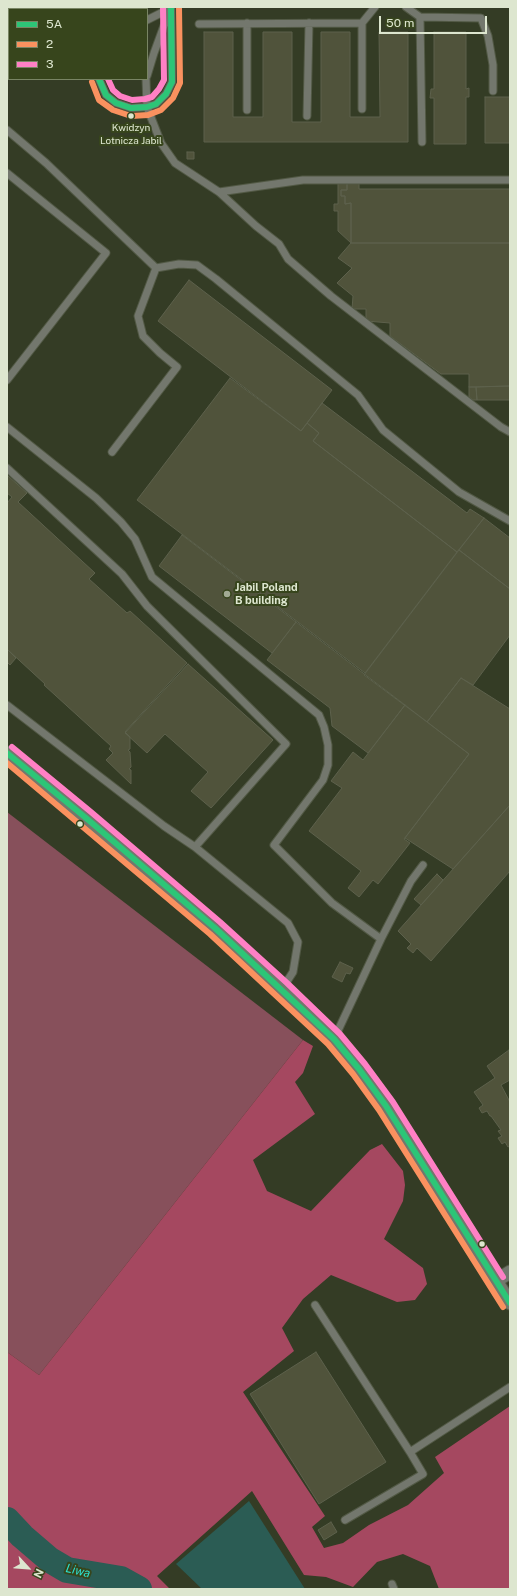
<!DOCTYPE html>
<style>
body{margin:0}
#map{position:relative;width:517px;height:1596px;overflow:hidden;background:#343c25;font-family:"Public Sans",sans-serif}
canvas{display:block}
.frame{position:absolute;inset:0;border:8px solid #dde6cf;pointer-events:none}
.legend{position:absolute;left:8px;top:8px;width:140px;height:72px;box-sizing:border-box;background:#37451c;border:1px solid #798564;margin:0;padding:5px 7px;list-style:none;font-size:12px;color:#dde6cf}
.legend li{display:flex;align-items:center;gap:8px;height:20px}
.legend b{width:20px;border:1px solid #798564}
.north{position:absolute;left:8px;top:1548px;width:40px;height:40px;-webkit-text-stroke:3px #37451c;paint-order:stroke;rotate:116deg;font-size:11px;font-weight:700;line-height:16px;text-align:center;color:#dde6cf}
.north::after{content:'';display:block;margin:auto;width:14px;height:18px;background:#dde6cf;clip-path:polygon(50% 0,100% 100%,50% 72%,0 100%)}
.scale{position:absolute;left:379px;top:16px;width:108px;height:18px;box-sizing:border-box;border:2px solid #dde6cf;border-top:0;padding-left:5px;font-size:12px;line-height:14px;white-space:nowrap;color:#dde6cf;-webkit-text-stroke:3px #37451c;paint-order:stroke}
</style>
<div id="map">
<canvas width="517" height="1596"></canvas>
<div class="frame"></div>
<ul class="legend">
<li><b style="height:5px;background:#2dc577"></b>5A</li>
<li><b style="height:5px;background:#fa915f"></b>2</li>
<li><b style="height:5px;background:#ff80c5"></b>3</li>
</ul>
<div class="north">N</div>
<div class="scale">50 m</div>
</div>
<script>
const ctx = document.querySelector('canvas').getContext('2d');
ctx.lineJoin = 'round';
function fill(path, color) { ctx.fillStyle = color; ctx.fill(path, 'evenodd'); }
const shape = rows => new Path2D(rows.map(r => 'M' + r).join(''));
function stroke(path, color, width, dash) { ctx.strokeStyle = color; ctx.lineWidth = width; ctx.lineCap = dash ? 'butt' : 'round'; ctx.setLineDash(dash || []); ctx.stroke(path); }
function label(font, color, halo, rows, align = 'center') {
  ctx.font = font + ' "Public Sans",sans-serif'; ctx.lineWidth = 4; ctx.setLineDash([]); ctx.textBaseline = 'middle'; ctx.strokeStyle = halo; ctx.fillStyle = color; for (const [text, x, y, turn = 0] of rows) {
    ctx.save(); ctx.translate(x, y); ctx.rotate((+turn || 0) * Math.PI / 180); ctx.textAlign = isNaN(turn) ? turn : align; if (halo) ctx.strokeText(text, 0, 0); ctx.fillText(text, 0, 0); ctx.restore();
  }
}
const green = shape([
 [7,812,303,1040,39,1375,7,1352]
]);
const forest = shape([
 [303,1040,313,1046,303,1073,295,1082,315,1114,253,1160,267,1191,311,1211,370,1150,382,1144,403,1171,405,1185,403,1201,384,1239,423,1268,427,1284,415,1300,397,1302,331,1275,303,1299,282,1328,294,1351,243,1392,325,1516,312,1527,324,1548,343,1543,369,1525,408,1505,444,1473,435,1457,510,1406,510,1589,439,1589,430,1566,403,1554,377,1562,353,1587,326,1577,304,1575,252,1491,157,1576,170,1589,7,1589,7,1352,39,1375]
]);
const water = shape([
 [249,1501,305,1589,202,1589,176,1564]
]);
const river = shape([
 [7,1520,22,1536,50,1560,67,1570,121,1579,139,1589]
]);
const building = shape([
 [204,32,233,32,233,117,263,117,263,32,292,32,292,122,321,122,321,32,350,32,350,117,380,117,379,32,408,32,408,142,204,142,204,32],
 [434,32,466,32,466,89,469,88,469,97,466,97,466,144,434,144,434,98,430,98,431,89,434,89,434,32],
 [485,97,510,97,510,143,485,143,485,97],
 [187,152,194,152,194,159,187,159,187,152],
 [338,181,347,181,347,190,341,190,341,196,345,196,345,204,351,203,351,243,338,231,338,211,334,211,334,204,338,204,338,181],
 [347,181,359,181,359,189,510,189,510,254,510,243,351,243,351,203,345,204,345,196,341,196,341,190,347,190,347,181],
 [351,243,510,243,510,386,469,387,469,374,441,374,390,336,390,323,366,321,366,309,352,309,353,296,337,283,352,268,338,258,351,243],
 [189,280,332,390,301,431,158,321,189,280],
 [230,378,301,431,307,423,319,433,313,441,457,552,365,673,137,500,230,378],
 [510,386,510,400,477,400,476,387,510,386],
 [469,387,476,387,477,400,473,400,469,397,469,387],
 [322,403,467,513,470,509,484,518,457,552,313,441,319,433,307,423,322,403],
 [7,475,27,493,18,502,95,573,89,579,127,613,130,611,187,663,125,732,130,737,130,749,128,750,130,752,131,767,129,769,131,770,131,784,106,760,113,753,109,749,111,746,44,685,45,684,7,649,7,503,12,497,7,493,7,475],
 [484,518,510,538,510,589,459,550,484,518],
 [182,535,296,622,272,653,159,566,182,535],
 [459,550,510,589,510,635,473,685,461,678,427,722,364,675,459,550],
 [296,622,405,705,368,753,332,726,330,708,267,660,296,622],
 [7,649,16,658,10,665,7,662,7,649],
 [188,664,273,740,211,808,191,791,208,772,165,734,147,753,125,733,188,664],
 [461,678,510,709,510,805,453,869,405,838,469,754,427,722,461,678],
 [405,705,469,754,404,839,410,843,378,884,373,880,359,897,348,888,361,871,309,831,342,788,331,781,353,752,363,760,405,705],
 [510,805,510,871,431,961,417,948,413,953,407,948,411,944,398,931,510,805],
 [437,874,443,880,421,905,414,899,437,874],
 [340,962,353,968,350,974,346,973,342,982,332,977,340,962],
 [509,1050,510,1080,501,1085,510,1102,510,1146,508,1147,505,1142,502,1144,498,1138,502,1136,498,1131,501,1130,491,1116,490,1116,487,1111,482,1113,479,1108,483,1105,474,1092,495,1078,487,1066,509,1050],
 [316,1352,386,1462,319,1504,250,1394,316,1352],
 [331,1522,337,1532,324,1540,318,1530,331,1522]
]);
const service = shape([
 [406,7,420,17,481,18,488,36,493,65,493,91],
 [41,9,46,7],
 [420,17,422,142],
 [147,20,171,8],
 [247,23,247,110],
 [199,24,362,23],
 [147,76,154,53,169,12],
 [99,79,106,95,116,103,131,108,147,107,156,104,166,94,172,82,171,7],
 [146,79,147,107,161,143,175,163,219,192,256,226,279,244,288,259,331,296,501,427,510,432],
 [362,109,362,23,375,7],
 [307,116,309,23],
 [7,130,46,163,156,268,138,316,143,336,160,353,177,367,112,452],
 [7,173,106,253,7,380],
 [219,192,303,180,510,180],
 [156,268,179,264,197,265,216,279,358,395,383,430,459,492,510,521],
 [7,427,96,498,121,522,135,539,152,577,319,715,324,727,328,745,328,765,323,780,274,845,332,903,381,939,334,1039],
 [7,468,122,574,147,606,286,744,195,847,288,923,298,942,293,972,282,989],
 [7,705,164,826,195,847],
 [381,939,411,881,423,865],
 [315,1305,410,1452,510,1387],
 [345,1520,423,1474,410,1452],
 [392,1584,394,1589]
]);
const minor = shape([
 [7,753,86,818,215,928,282,989,334,1039,359,1069,386,1106,510,1303],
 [496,1281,510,1272]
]);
const bus1 = shape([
 [99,79,106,95,116,103,131,108,147,107,156,104,166,94,172,82,171,7],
 [7,753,86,818,215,928,334,1039,359,1069,386,1106,510,1303]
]);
const bus2 = shape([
 [92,82,99,100,113,110,131,116,148,115,161,110,173,98,180,83,179,7],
 [7,763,210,934,328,1044,353,1074,379,1110,503,1307]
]);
const bus3 = shape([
 [108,79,113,90,120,96,132,100,145,99,152,97,159,89,164,80,163,7],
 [12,747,91,812,220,922,287,983,340,1034,365,1064,393,1102,503,1277]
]);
const markers = [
 [131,116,3.5,"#dde6cf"],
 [227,594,4,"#a2aa94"],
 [80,824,3.5,"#dde6cf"],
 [482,1244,3.5,"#dde6cf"]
];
const busNames = [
 ["Kwidzyn",131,128],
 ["Lotnicza Jabil",131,141]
];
const poiNames = [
 ["Jabil Poland",235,588],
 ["B building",235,601]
];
const waterNames = [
 ["Liwa",78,1571,13]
];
fill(green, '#87505b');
fill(forest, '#a54860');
fill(water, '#2b5c54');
stroke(river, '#2b5c54', 26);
fill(building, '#50533b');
stroke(building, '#5d614c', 1);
stroke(service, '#525945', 9);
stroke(minor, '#525945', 15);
stroke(service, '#73776d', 7);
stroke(minor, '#73776d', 13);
stroke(bus1, '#2dc577', 6);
stroke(bus2, '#fa915f', 6);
stroke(bus3, '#ff80c5', 6);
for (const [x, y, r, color] of markers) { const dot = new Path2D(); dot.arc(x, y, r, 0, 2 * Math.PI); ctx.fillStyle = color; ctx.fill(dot); stroke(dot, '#37451c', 1.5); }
label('10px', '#dde6cf', '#37451c', busNames);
label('bold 11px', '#dde6cf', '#37451c', poiNames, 'left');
label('italic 12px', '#2ce4d3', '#37451c', waterNames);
</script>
